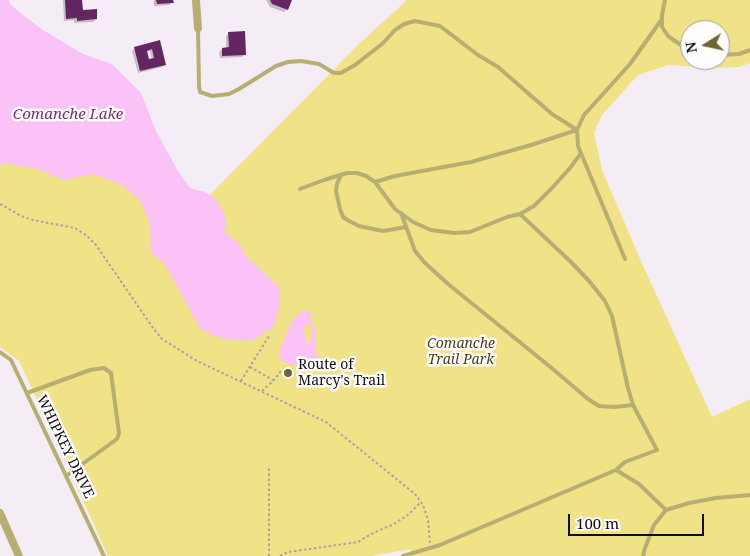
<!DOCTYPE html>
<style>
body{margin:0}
#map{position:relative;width:750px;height:556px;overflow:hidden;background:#f5edf5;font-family:"Noto Serif",serif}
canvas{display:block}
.north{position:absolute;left:680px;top:20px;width:50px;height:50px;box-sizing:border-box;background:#fffdfe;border:1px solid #a09e9f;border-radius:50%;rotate:260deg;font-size:14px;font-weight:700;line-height:20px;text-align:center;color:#110f11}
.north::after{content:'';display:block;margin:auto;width:18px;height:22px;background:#6d6632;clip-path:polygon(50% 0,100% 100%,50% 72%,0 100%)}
.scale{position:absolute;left:568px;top:514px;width:136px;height:22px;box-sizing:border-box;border:2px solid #110f11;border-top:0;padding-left:6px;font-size:15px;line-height:18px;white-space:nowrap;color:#110f11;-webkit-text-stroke:4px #fffdfe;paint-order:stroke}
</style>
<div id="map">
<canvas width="750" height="556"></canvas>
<div class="north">N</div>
<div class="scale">100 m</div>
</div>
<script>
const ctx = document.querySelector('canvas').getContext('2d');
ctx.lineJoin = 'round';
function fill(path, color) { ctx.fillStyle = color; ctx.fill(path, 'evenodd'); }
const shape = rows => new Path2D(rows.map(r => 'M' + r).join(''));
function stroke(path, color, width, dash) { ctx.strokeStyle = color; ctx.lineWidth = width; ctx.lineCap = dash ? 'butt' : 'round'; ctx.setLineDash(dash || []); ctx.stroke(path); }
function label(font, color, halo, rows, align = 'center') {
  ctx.font = font + ' "Noto Serif",serif'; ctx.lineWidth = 5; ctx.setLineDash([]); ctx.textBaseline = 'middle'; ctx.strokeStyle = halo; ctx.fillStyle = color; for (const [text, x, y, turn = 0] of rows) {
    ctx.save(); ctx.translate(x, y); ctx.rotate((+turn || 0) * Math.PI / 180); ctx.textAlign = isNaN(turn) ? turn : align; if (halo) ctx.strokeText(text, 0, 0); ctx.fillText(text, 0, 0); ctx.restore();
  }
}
const green = shape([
 [407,0,750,0,750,63,739,67,710,68,668,65,638,75,602,115,594,133,602,170,641,261,712,417,750,399,750,556,412,556,411,549,371,556,108,556,51,429,19,361,0,347,0,132,117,165,193,212,361,42],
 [690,30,720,30,720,60,690,60]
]);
const water = shape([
 [0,0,9,0,10,4,24,16,43,30,83,54,112,64,141,93,157,133,178,171,190,188,205,192,216,199,225,216,227,225,224,232,239,243,245,255,280,288,280,306,273,327,252,341,224,339,201,330,164,263,151,253,150,224,140,200,122,185,94,174,64,180,38,169,2,163,0,167],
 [302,311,305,311,311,312,311,314,309,321,310,322,312,322,315,328,315,341,316,354,320,358,323,358,321,361,315,363,309,368,298,366,296,364,291,366,290,364,286,363,280,359,279,355,281,347,291,323,296,317],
 [309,324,311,326,312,333,309,344,306,342,305,339,306,336,303,332,305,326]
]);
const shadow = shape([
 [63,0,81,0,82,11,96,19,93,22,74,23,74,20,64,21],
 [154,0,172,0,172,2,169,5,154,6],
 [266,0,290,0,287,9,284,12,270,7],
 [229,33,245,54,242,57,220,58,219,52,222,49,226,49,226,36],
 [159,42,165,64,162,67,138,73,132,51,135,48],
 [150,51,152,60,148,61,146,52]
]);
const building = shape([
 [65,0,82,0,83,10,97,9,97,19,77,21,77,18,66,19],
 [156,0,173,0,174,3,157,4],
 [270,0,292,0,288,10,272,4],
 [245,31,246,55,222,56,222,48,229,47,228,32],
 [160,40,166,65,140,71,134,47],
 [152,49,154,58,149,59,147,51]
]);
const path = shape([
 [0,204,21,216,33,220,75,228,87,236,96,245,153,328,162,339,197,361,326,422,415,494,423,505,428,520,430,543],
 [250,367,273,380],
 [241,381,269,336],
 [262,391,275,379,282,369],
 [269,556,269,468],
 [280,556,288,552,358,542,373,533,394,524,409,514,421,502]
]);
const service = shape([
 [665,0,662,15,662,27,668,36,685,48,690,50],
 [198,29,199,86,200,92,212,96,229,94,239,89,276,66,288,62,301,61,319,64,334,73,341,73,355,65,382,44,395,30,404,24,415,21,440,26,478,55,498,67,552,114,577,130],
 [720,55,739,54,750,50],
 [581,153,570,168,552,188,534,206,520,214,571,262,589,281,605,301,612,316,628,388,633,405],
 [341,175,337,184,336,191,340,209,343,217,349,221,359,226,383,231,406,227],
 [375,182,395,176,471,162,531,145,577,130],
 [300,189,324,180,347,173,357,173,366,176,375,182,395,209,413,222,431,230,454,233,470,232,507,217,520,214],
 [401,213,415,251,424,262,448,284,548,365,588,399,599,406,614,407,633,405,657,450,625,462,616,470,440,545,403,556],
 [625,259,578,146,577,130,584,115,630,64,662,19],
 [0,352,11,360,104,556],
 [27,393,90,370,104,368,111,373,119,433,117,439,66,476],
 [616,470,639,484,666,510],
 [643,556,645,548,654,525,666,510,689,503,716,498,750,495]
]);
const minor = shape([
 [196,0,198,28],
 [0,513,19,556]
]);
const markers = [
 [288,373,5,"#6d6632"]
];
const parkNames = [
 ["Comanche",461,344],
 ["Trail Park",461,360]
];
const poiNames = [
 ["Route of",298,365],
 ["Marcy's Trail",298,381]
];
const streetNames = [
 ["WHIPKEY DRIVE",65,447,64]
];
const waterNames = [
 ["Comanche Lake",68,115]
];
fill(green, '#efe287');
fill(water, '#fbc2f8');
fill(shadow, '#0003');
fill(building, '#632662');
stroke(path, '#a8a2a8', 2, [2.5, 2.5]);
stroke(service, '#b7af72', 4);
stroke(minor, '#b7af72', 8);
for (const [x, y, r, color] of markers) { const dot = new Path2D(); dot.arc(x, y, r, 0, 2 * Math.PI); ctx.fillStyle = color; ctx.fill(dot); stroke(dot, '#fffdfe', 2); }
label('italic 14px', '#49431b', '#fffdfe', parkNames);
label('14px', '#110f11', '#fffdfe', poiNames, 'left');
label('14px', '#110f11', '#fffdfe', streetNames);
label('italic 15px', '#7d2c7c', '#fffdfe', waterNames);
</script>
